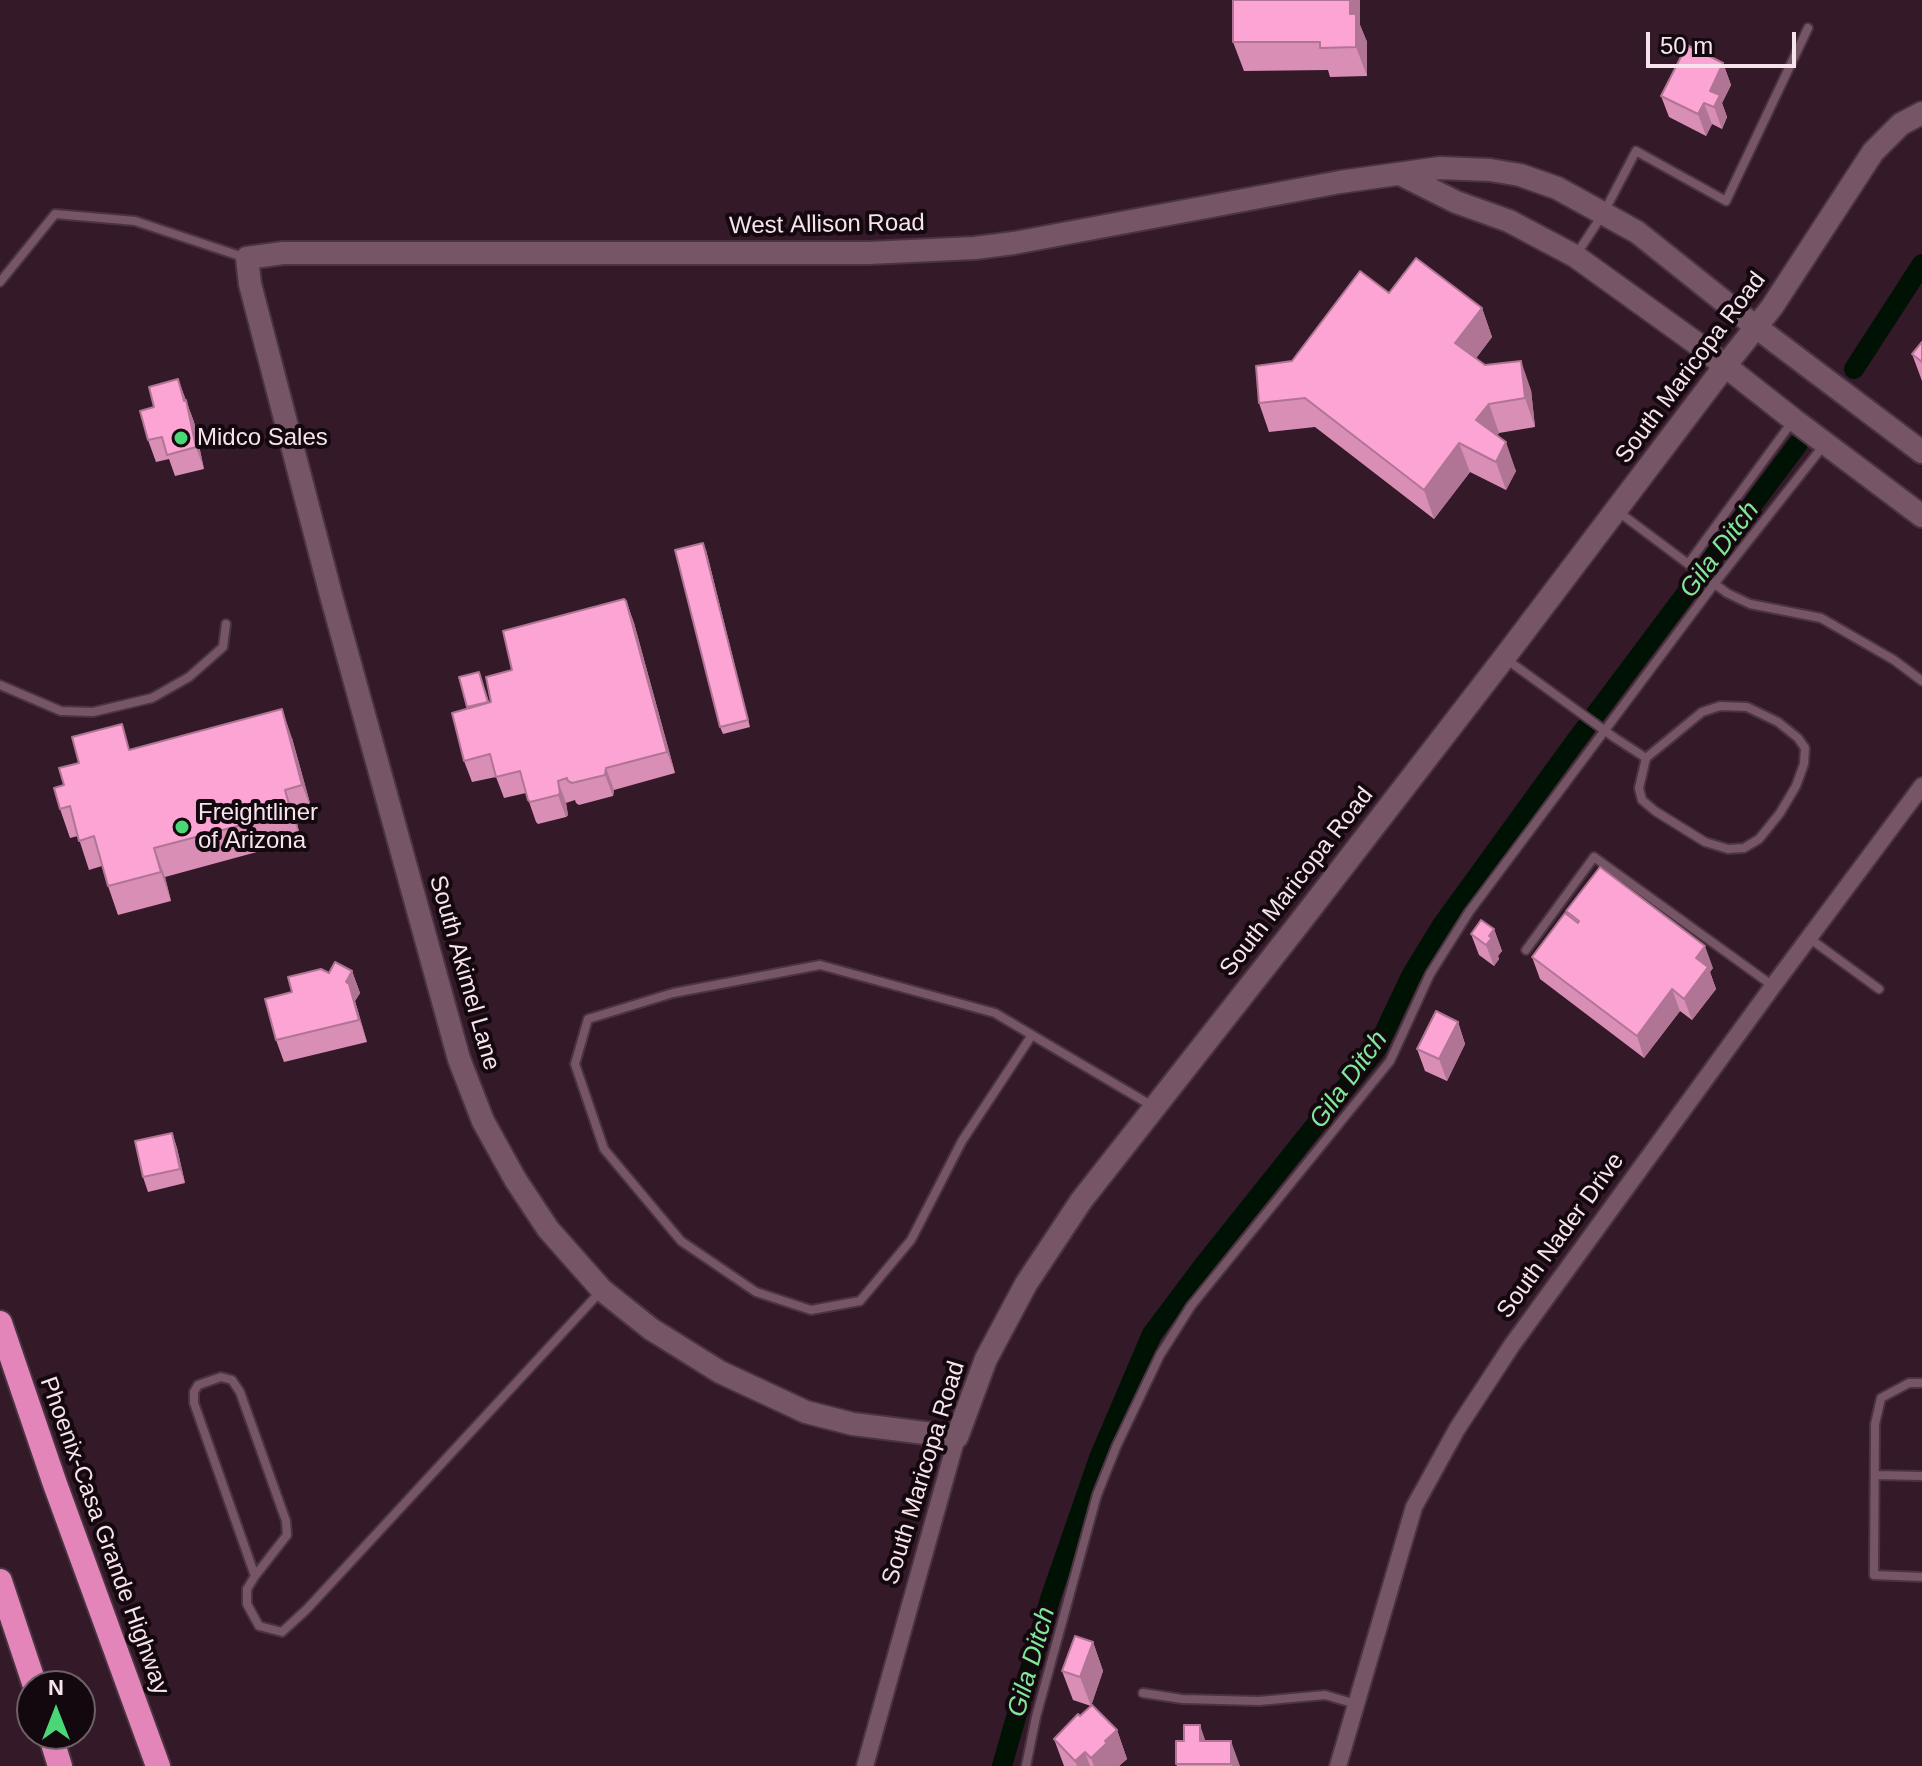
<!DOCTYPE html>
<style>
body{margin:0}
#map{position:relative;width:1922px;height:1766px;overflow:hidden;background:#341928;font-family:Arial,sans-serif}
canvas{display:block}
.north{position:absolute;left:16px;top:1670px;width:80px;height:80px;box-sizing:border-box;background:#14080f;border:2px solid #6e6067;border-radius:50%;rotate:0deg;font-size:22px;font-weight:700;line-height:32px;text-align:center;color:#f6e3ec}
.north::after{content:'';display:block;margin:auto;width:28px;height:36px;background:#4bd677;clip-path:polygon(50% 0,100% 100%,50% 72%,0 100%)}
.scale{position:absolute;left:1646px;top:32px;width:150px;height:36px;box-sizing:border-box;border:4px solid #f6e3ec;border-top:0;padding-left:10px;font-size:24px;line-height:28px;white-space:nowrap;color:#f6e3ec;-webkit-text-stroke:6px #14080f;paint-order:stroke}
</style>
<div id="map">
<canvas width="1922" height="1766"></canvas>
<div class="north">N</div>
<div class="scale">50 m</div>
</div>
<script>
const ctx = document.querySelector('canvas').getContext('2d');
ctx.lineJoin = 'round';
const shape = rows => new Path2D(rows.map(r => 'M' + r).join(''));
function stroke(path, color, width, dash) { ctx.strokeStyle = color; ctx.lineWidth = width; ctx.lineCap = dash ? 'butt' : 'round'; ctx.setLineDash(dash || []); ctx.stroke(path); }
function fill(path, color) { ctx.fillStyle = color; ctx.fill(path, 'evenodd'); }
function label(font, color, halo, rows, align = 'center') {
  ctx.font = font + ' Arial,sans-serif'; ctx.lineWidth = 8; ctx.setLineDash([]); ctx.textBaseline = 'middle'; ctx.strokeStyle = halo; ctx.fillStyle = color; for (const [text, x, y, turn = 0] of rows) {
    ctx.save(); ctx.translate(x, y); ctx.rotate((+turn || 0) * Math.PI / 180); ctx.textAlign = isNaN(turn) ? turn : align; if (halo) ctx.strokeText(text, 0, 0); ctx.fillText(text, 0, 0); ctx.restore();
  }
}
const canal = shape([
 [1854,369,1922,264],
 [1002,1766,1050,1599,1099,1458,1152,1334,1203,1266,1377,1048,1411,976,1442,925,1574,743,1798,444]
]);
const lane = shape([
 [1576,255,1603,214,1636,151,1726,201,1808,28],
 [0,282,55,214,135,221,246,258],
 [1616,510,1727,593,1750,604,1821,618,1894,660,1922,681],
 [1688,564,1792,422],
 [1506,659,1615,738,1646,758,1702,712,1720,706,1747,707,1778,722,1798,738,1805,748,1804,764,1796,786,1780,813,1759,839,1744,848,1728,849,1705,842,1655,811,1642,800,1639,788,1646,758],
 [0,685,61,711,93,712,152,698,189,677,223,647,226,624],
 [1809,938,1879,989],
 [1526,950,1594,857,1773,986],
 [1032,1035,962,1141,911,1240,860,1301,811,1310,756,1292,681,1241,604,1149,575,1064,588,1019,673,993,820,965,995,1013,1032,1035,1154,1107],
 [1922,1383,1909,1383,1881,1398,1875,1424,1874,1575,1922,1577],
 [1875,1475,1922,1476],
 [255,1576,287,1535,286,1521,240,1392,232,1380,221,1377,198,1385,194,1392,194,1403,255,1576,247,1589,247,1604,259,1626,282,1632,307,1609,601,1291],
 [1143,1693,1182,1699,1259,1701,1325,1695,1356,1704],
 [1026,1766,1036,1717,1097,1495,1117,1445,1160,1355,1191,1306,1390,1061,1430,974,1469,912,1715,583,1824,445]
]);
const street = shape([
 [865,1766,957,1437],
 [1338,1766,1414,1507,1457,1429,1512,1345,1773,986,1922,786]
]);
const secondary = shape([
 [1922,113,1901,124,1873,152,1772,307,1756,327,1725,366,1504,658,1294,930,1081,1201,1026,1284,986,1359,957,1437,853,1424,806,1412,720,1372,651,1329,602,1290,548,1229,515,1179,483,1121,459,1059,331,595,250,284,247,258,283,253,868,253,975,248,1014,243,1340,182,1440,168,1490,170,1520,175,1557,188,1637,232,1756,327,1922,452],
 [1402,175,1456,202,1509,221,1575,256,1696,343,1794,420,1922,516]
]);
const highway = shape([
 [0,1323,55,1484,158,1766],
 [0,1581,35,1686],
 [50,1734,60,1766]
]);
const wall = shape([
 [1233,0,1360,0,1360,25,1367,42,1367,76,1330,77,1328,70,1244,71,1233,42],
 [1723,63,1731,85,1722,103,1727,117,1722,129,1712,124,1706,136,1669,117,1661,96],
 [1389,293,1482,308,1492,337,1476,358,1485,365,1531,390,1535,427,1499,433,1497,436,1516,471,1506,490,1470,472,1434,519,1315,427,1269,432,1259,403,1292,361],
 [1922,342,1922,381,1912,354],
 [178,379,194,422,204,469,175,476,169,459,156,462,148,440,154,407],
 [706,550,750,727,723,734,720,727],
 [626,601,634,623,675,773,614,790,613,796,579,805,576,803,575,800,566,803,568,815,566,817,538,824,536,822,526,793,504,798,496,777,472,782,464,761,468,708,459,677,479,672,489,702,491,702,512,670],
 [292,738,313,814,296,819,301,840,165,877,171,901,118,915,108,886,102,866,89,870,78,836,70,838,60,809,131,749],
 [1566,911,1713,968,1710,972,1716,989,1692,1020,1680,1011,1644,1058,1540,979,1532,957,1567,915],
 [1494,929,1502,951,1498,956,1499,959,1494,966,1479,955,1471,934],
 [352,971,360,993,355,1001,367,1042,284,1062,276,1040,292,992,329,973],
 [1458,1022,1465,1044,1447,1081,1425,1071,1417,1049],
 [172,1133,177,1148,185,1183,148,1192,143,1177],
 [1093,1642,1103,1671,1091,1706,1073,1700,1062,1671],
 [1080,1716,1117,1730,1127,1759,1119,1766,1064,1766,1054,1739],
 [1205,1741,1240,1766,1177,1766,1176,1764]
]);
const shadedWall = shape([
 [1350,0,1360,0,1360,25,1367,42,1367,76,1356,47,1350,14],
 [1723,63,1731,85,1722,103,1727,117,1722,129,1714,107,1710,91],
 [1704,103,1712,124,1706,136,1698,114],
 [1482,308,1492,337,1466,372,1455,343],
 [1521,361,1531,390,1535,427,1525,398],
 [178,379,194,422,204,469,196,447],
 [1489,404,1499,433,1487,449,1476,420],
 [1506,442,1516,471,1506,490,1496,462],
 [1459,443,1470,472,1434,519,1424,490],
 [703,543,706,550,750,727,748,720],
 [626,601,634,623,675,773,667,752],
 [282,709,292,738,313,814,302,785],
 [606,768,614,790,613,796,605,775],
 [558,781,566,803,568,815,566,817,558,795],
 [285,790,296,819,301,840,291,812],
 [154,848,165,877,171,901,161,872],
 [1494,929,1502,951,1498,956,1499,959,1494,966,1486,945,1489,936],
 [1705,946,1713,968,1710,972,1716,989,1692,1020,1684,999,1696,958],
 [352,971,360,993,355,1001,367,1042,346,982],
 [1672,989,1680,1011,1644,1058,1637,1036],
 [1458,1022,1465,1044,1447,1081,1439,1059],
 [172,1133,177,1148,185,1183,180,1169],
 [1093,1642,1103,1671,1091,1706,1080,1677],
 [1200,1725,1210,1754,1200,1741],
 [1117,1730,1127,1759,1119,1766,1094,1766,1091,1758,1105,1741],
 [1231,1741,1240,1766,1232,1766],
 [1085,1752,1090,1766,1077,1766,1075,1761]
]);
const building = shape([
 [1233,0,1350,0,1350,14,1356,14,1356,47,1320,48,1320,42,1233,42,1233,0],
 [1687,45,1723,63,1710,91,1720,95,1714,107,1704,103,1698,114,1661,96,1687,45],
 [1416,258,1482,308,1455,343,1485,365,1521,361,1525,398,1489,404,1476,420,1506,442,1496,462,1459,443,1424,490,1305,398,1259,403,1256,366,1292,361,1360,271,1389,293,1416,258],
 [1922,342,1922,362,1912,354,1922,342],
 [178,379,184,401,186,400,196,447,167,455,162,437,148,440,140,411,154,407,149,387,178,379],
 [703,543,748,720,720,727,675,550,703,543],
 [624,599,626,601,667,752,606,768,605,775,572,783,568,781,567,778,558,781,560,793,558,795,530,802,528,800,520,771,496,777,490,754,464,761,452,713,491,702,486,677,512,670,503,631,624,599],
 [479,672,488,702,467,707,459,677,479,672],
 [282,709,302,785,285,790,291,812,154,848,161,872,108,886,94,836,79,841,70,806,60,809,54,788,64,785,59,768,79,763,72,737,122,724,129,750,282,709],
 [1600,867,1705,946,1696,958,1708,967,1684,999,1672,989,1637,1036,1532,957,1565,913,1578,923,1579,921,1566,911,1600,867],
 [1481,920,1494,929,1489,936,1492,938,1486,945,1471,934,1481,920],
 [335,962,352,971,346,982,349,984,359,1020,276,1040,265,999,292,992,288,977,321,969,329,973,335,962],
 [1436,1011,1458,1022,1439,1059,1417,1049,1436,1011],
 [172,1133,180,1169,143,1177,135,1141,172,1133],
 [1075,1636,1093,1642,1080,1677,1062,1671,1075,1636],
 [1092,1705,1117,1730,1105,1741,1107,1743,1091,1758,1085,1752,1075,1761,1054,1739,1078,1714,1080,1716,1092,1705],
 [1184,1725,1200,1725,1200,1741,1231,1741,1231,1764,1176,1764,1176,1741,1184,1741,1184,1725]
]);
const markers = [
 [181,438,8,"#4bd677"],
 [182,827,8,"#4bd677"]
];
const streetNames = [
 ["West Allison Road",827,225,-1],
 ["South Maricopa Road",1691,368,-53],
 ["South Maricopa Road",1297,882,-52],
 ["South Akimel Lane",464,973,74],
 ["South Nader Drive",1561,1236,-54],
 ["South Maricopa Road",924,1473,-73],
 ["Phoenix-Casa Grande Highway",104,1536,70]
];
const poiNames = [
 ["Midco Sales",197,438],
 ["Freightliner",198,813],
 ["of Arizona",198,841]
];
const waterNames = [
 ["Gila Ditch",1720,550,-53],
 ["Gila Ditch",1349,1080,-54],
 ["Gila Ditch",1032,1662,-74]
];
stroke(canal, '#001203', 20);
stroke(lane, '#4a3441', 12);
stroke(street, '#4a3441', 20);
stroke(secondary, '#4a3441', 26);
stroke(highway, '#4a3441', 28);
stroke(lane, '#765566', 8);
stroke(street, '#765566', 16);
stroke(secondary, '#765566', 22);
stroke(highway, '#e385b9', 24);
fill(wall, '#d98eb6');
fill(shadedWall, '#b07494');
fill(building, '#fca5d4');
stroke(building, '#b07494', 2);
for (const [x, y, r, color] of markers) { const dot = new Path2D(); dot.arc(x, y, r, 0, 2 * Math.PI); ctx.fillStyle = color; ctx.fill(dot); stroke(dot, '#14080f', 3); }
label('24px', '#f6e3ec', '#14080f', streetNames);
label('24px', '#f6e3ec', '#14080f', poiNames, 'left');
label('italic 26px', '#7fe798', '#14080f', waterNames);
</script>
